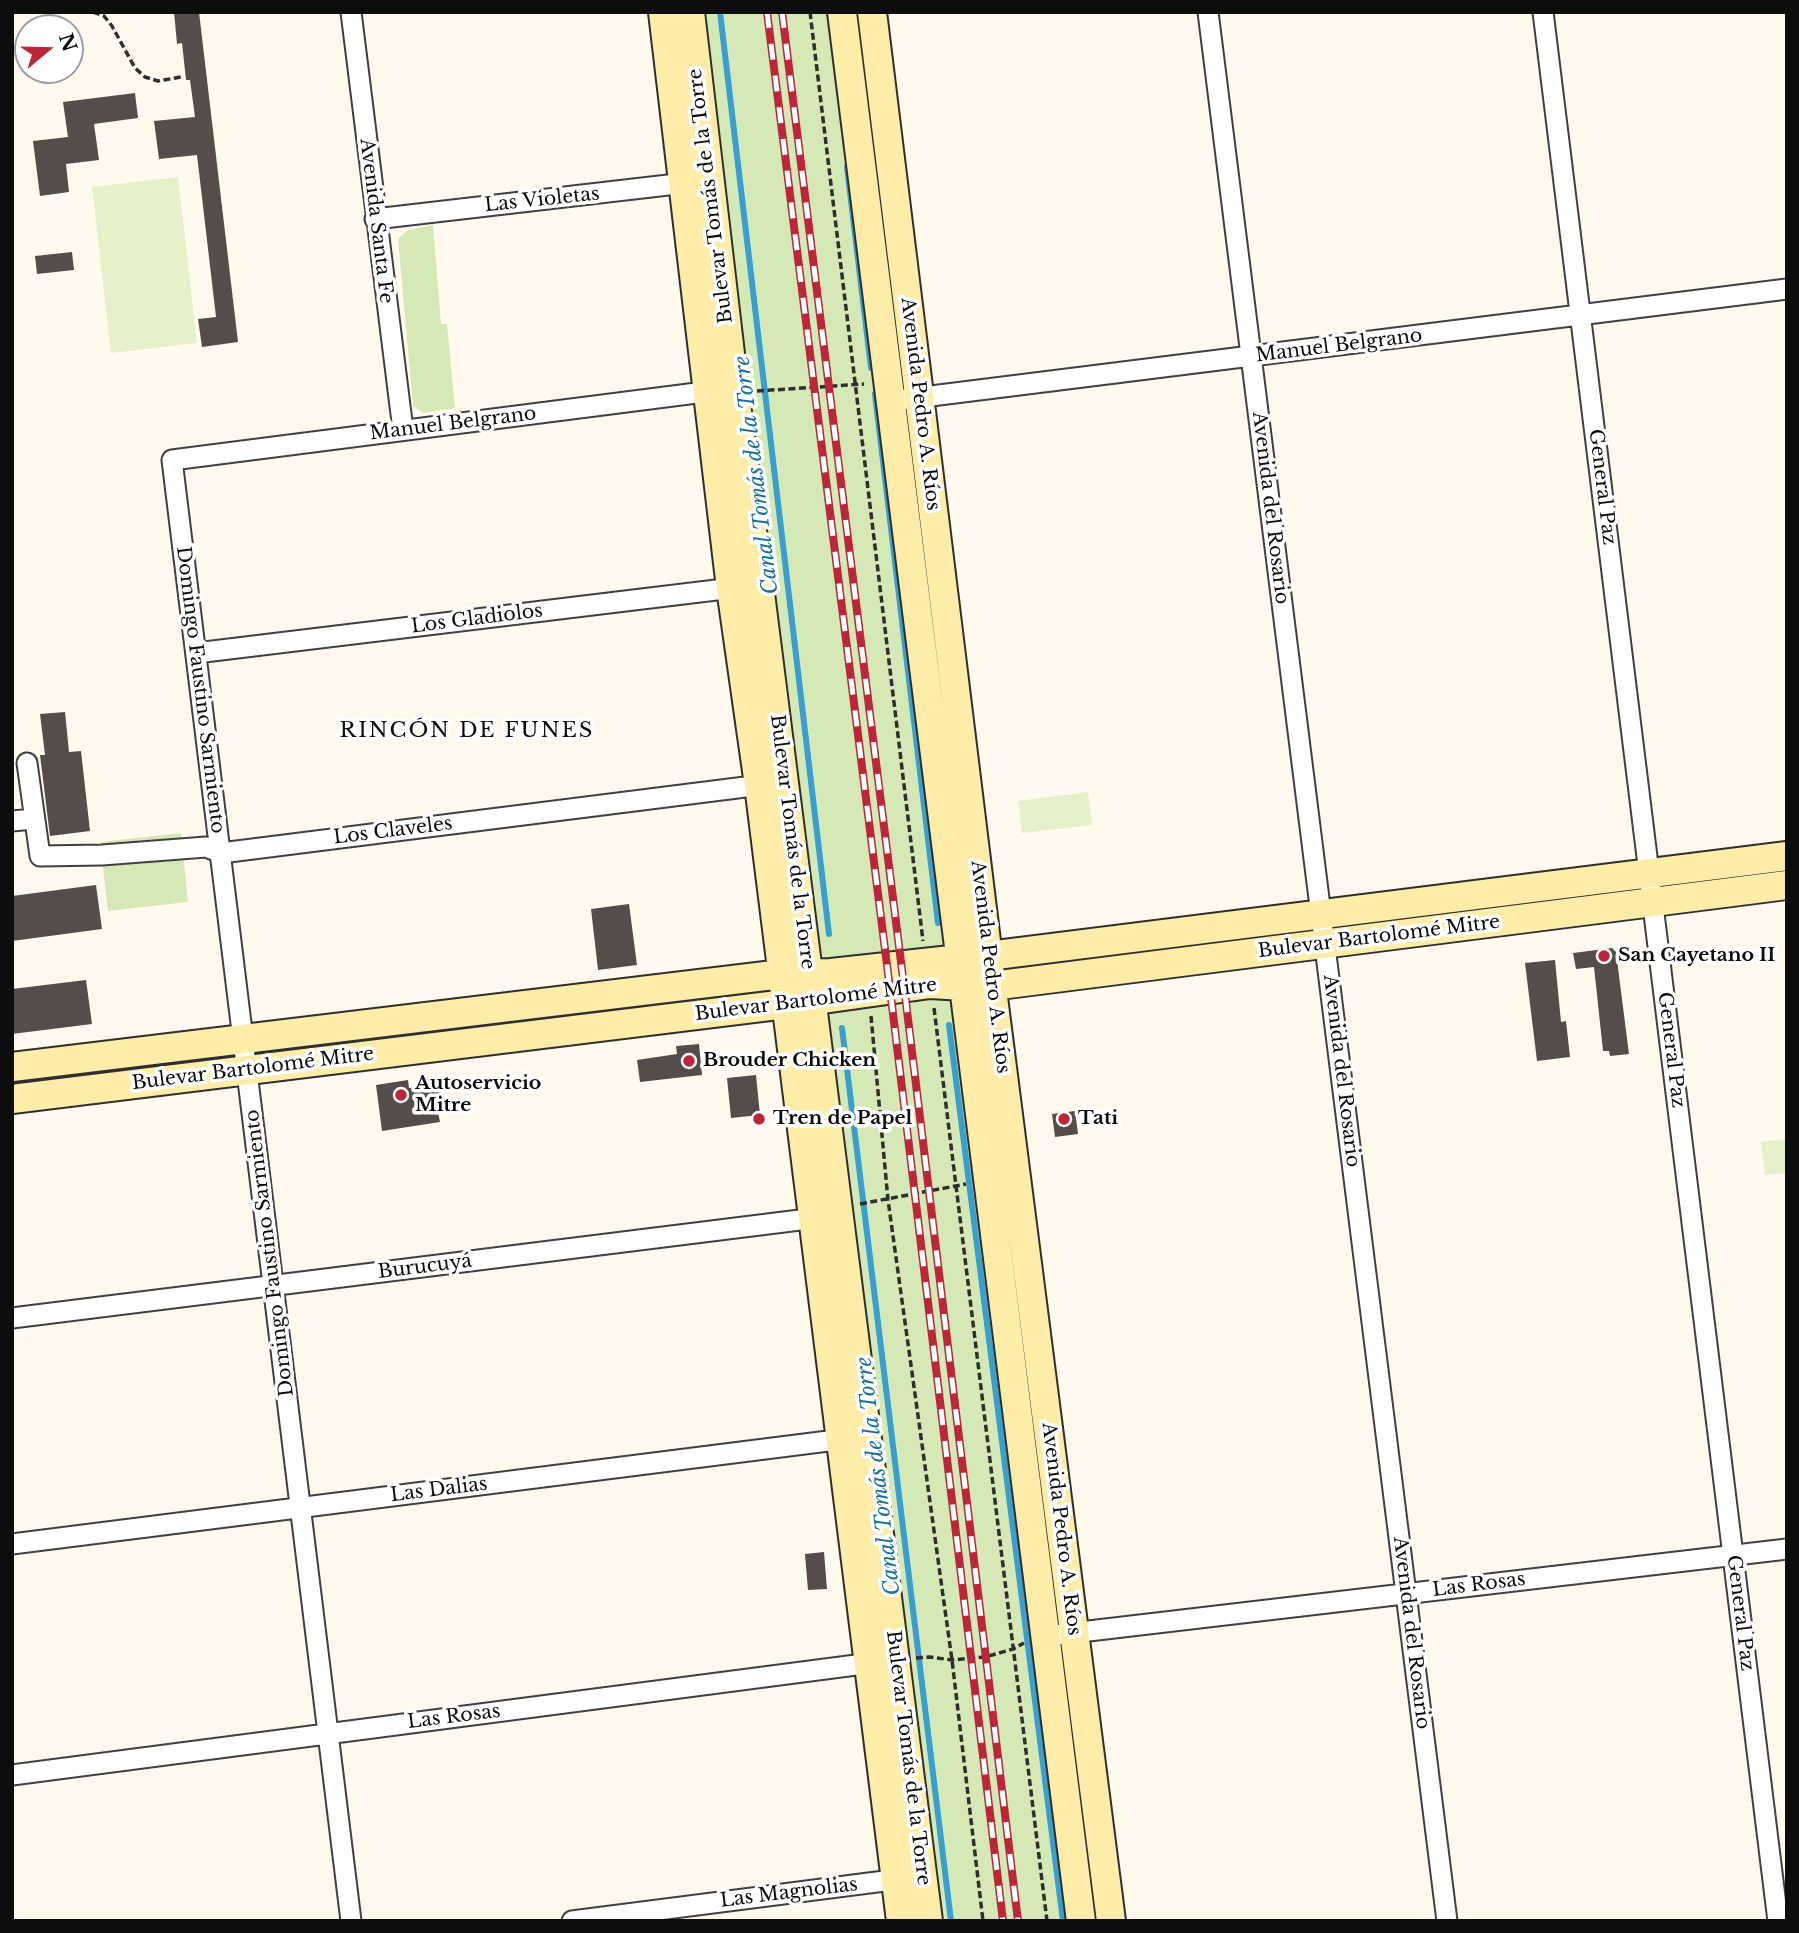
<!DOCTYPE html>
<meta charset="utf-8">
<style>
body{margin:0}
#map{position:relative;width:1799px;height:1933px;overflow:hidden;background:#fffaed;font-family:"Libre Baskerville",serif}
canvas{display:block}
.frame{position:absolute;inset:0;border:14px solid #0d0d0d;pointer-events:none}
.north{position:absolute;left:14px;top:14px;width:70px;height:70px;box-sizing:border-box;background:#fff;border:2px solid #9e9e9e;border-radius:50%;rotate:71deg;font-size:19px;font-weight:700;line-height:28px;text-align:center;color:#0d0d0d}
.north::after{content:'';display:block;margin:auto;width:24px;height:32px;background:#bc263a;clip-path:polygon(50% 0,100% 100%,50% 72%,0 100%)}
</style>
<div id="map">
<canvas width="1799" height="1933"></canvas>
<div class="frame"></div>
<div class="north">N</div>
</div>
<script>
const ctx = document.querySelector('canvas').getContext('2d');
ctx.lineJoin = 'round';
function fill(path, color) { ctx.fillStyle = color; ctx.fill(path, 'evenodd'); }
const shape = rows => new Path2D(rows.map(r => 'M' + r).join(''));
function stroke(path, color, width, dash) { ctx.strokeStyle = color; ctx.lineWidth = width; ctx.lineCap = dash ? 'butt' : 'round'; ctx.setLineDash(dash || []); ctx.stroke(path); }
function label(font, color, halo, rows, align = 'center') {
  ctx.font = font + ' "Libre Baskerville",serif'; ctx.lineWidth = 7; ctx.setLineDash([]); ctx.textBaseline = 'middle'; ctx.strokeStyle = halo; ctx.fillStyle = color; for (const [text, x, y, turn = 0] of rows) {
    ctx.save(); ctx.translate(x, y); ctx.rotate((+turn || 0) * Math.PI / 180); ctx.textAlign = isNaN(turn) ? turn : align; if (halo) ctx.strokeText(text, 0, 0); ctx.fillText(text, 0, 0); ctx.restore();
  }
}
const green = shape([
 [690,12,872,12,1111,1921,928,1921],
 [433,225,441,324,447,324,455,408,423,413,413,406,398,239,408,230],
 [181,833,188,902,108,911,100,842],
 [762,988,762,993,270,1054,267,1048],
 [218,1056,218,1061,12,1091,12,1072]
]);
const pitch = shape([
 [178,177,197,343,111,353,92,187],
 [1088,792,1092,825,1022,833,1018,801],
 [1787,1139,1787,1173,1765,1175,1761,1142]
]);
const stream = shape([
 [720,12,829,934],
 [847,167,871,368],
 [875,394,938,923],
 [949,1025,1063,1921],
 [842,1028,951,1921]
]);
const building = shape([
 [174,12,199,12,238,342,202,347,198,319,216,317,197,155,159,159,154,121,195,117,190,80,186,80,182,43,177,44],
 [135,93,138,118,94,124,99,160,66,164,69,192,40,196,33,141,68,137,63,102],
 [72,252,74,270,37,274,35,256],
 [65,712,69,752,81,751,90,831,50,836,40,755,45,755,40,714],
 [96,885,102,929,12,941,12,896],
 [629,904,637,965,598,970,591,909],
 [1612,948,1616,952,1629,1054,1610,1056,1609,1051,1603,1051,1594,967,1576,969,1573,953],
 [1555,960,1561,1022,1566,1021,1570,1057,1537,1061,1525,963],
 [86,980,92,1024,12,1034,12,989],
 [699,1044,702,1075,640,1082,637,1060,677,1054,676,1046],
 [756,1075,760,1115,731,1118,727,1078],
 [408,1080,409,1088,439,1084,444,1111,438,1112,440,1122,382,1131,376,1085],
 [1075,1111,1078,1134,1055,1137,1052,1114],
 [824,1552,827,1589,808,1590,805,1554]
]);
const path = shape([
 [93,12,104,16,112,26,135,68,145,77,158,81,181,77],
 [810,12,923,941],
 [757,391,864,384],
 [934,1008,1047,1921],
 [871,1016,888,1200,952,1660,983,1921],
 [860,1204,966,1184],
 [916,1658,930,1657,952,1660,985,1657,1013,1649,1024,1643]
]);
const street = shape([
 [351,12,403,430],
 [1208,12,1447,1921],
 [1543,12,1778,1921],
 [375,219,694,182],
 [891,401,1787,289],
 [196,653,741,587],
 [27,763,40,856,102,855,206,847,221,853,769,784],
 [12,821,34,819],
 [12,1318,824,1217],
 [12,1544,852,1438],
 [1046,1636,1787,1549],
 [12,1775,879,1662],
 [351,1921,172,460,720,390],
 [572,1921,908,1878]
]);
const secondary = shape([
 [663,12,731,588,759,785,901,1921],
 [690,12,734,388,928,1921],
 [842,12,1081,1921],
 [872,12,990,974,1111,1921],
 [12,1067,782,974,831,973,988,956,1787,856],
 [12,1099,786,1004,930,984,964,986,992,986,1787,885]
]);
const rail = shape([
 [767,12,890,989,1003,1921],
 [782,12,903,978,1018,1921]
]);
const markers = [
 [1604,956,7,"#bc263a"],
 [689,1061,7,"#bc263a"],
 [401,1095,7,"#bc263a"],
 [759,1119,7,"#bc263a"],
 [1064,1119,7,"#bc263a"]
];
const streetNames = [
 ["Bulevar Tomás de la Torre",711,196,-97],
 ["Las Violetas",542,200,-6],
 ["Avenida Santa Fe",376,221,83],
 ["Manuel Belgrano",1339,346,-7],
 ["Avenida Pedro A. Ríos",920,404,83],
 ["Manuel Belgrano",453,424,-7],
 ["General Paz",1602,487,83],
 ["Avenida del Rosario",1270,508,83],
 ["Los Gladiolos",477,619,-7],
 ["Domingo Faustino Sarmiento",200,690,83],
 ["Los Claveles",393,831,-7],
 ["Bulevar Tomás de la Torre",792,842,83],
 ["Bulevar Bartolomé Mitre",1379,937,-7],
 ["Avenida Pedro A. Ríos",990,967,83],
 ["Bulevar Bartolomé Mitre",816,1000,-7],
 ["General Paz",1671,1050,83],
 ["Bulevar Bartolomé Mitre",253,1069,-7],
 ["Avenida del Rosario",1341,1071,83],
 ["Domingo Faustino Sarmiento",270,1253,-97],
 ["Burucuyá",425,1267,-7],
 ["Las Dalias",439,1490,-7],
 ["Avenida Pedro A. Ríos",1061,1529,83],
 ["Las Rosas",1479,1585,-7],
 ["General Paz",1740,1613,83],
 ["Avenida del Rosario",1411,1633,83],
 ["Las Rosas",454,1717,-7],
 ["Bulevar Tomás de la Torre",908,1758,83],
 ["Las Magnolias",789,1893,-7]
];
const poiNames = [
 ["San Cayetano II",1618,956],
 ["Brouder Chicken",703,1061],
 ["Autoservicio",415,1084],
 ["Mitre",415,1106],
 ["Tren de Papel",773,1119],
 ["Tati",1078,1119]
];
const waterNames = [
 ["Canal Tomás de la Torre",757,475,-97],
 ["Canal Tomás de la Torre",879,1476,-97]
];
const neighbourhoodNames = [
 ["RINCÓN DE FUNES",467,731]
];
fill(green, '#d5e9b7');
fill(pitch, '#e6f0c9');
stroke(stream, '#399fcc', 6);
fill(building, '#554d49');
stroke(street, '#404040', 23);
stroke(secondary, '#2f2f2f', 32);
stroke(path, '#2f2f2f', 3.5, [7, 3.5]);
stroke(street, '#fff', 19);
stroke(secondary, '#feeda8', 28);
stroke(rail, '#bc263a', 8);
stroke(rail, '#fff', 5, [16]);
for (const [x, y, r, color] of markers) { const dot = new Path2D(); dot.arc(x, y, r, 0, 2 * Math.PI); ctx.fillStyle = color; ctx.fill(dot); stroke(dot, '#fff', 2.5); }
label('19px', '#0d0d0d', '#fff', streetNames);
label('bold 19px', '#0d0d0d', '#fff', poiNames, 'left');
label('italic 21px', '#176f9e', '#fff', waterNames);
ctx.letterSpacing = '2px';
label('21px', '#0d0d0d', '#fff', neighbourhoodNames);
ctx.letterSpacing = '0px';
</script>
